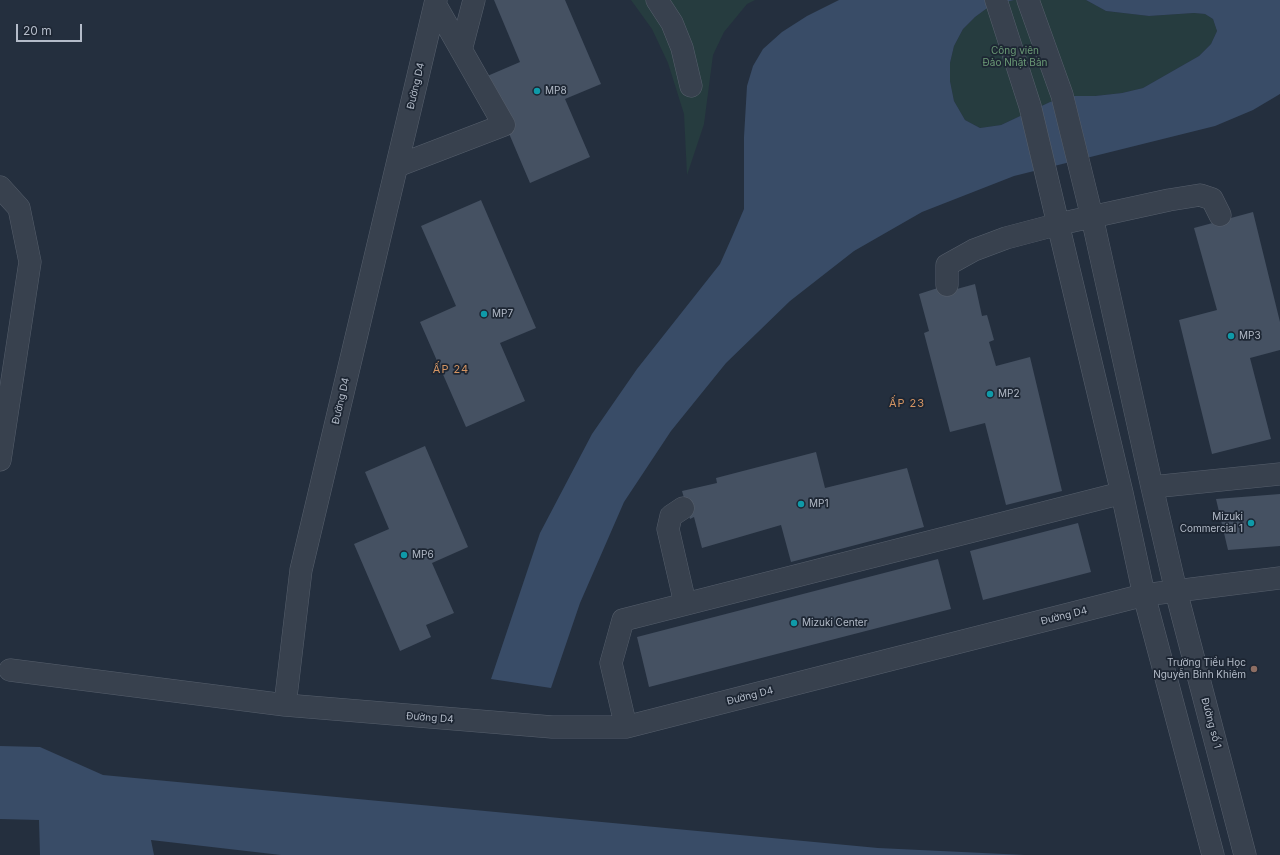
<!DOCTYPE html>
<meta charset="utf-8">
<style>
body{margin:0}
#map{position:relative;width:1280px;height:855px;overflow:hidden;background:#242f3e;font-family:Inter,sans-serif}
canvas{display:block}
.scale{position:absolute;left:16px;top:24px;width:66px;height:18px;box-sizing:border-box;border:2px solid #b4bcc9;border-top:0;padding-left:5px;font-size:12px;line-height:14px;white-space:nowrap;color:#b4bcc9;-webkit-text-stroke:3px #1d2633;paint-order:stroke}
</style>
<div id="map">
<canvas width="1280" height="855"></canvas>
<div class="scale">20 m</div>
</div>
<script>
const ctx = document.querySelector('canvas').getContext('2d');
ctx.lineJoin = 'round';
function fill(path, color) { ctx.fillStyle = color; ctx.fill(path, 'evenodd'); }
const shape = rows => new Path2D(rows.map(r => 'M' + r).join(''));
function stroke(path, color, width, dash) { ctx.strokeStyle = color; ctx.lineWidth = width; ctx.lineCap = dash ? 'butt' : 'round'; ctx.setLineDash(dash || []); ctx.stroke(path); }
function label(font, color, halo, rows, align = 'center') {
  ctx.font = font + ' Inter,sans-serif'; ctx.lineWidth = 3.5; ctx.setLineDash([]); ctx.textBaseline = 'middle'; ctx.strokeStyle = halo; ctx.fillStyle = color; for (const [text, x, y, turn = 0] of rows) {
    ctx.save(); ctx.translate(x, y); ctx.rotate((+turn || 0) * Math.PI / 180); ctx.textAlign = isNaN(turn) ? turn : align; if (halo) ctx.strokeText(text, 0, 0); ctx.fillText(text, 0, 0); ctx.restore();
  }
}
const green = shape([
 [631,0,755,0,747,4,724,32,713,55,704,124,687,175,684,114,668,63,652,29],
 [1014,0,1086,0,1106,11,1149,16,1194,13,1205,14,1213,19,1217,31,1211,44,1199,56,1143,88,1122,93,1095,96,1073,96,1050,102,1001,125,980,128,965,120,954,101,950,81,950,63,954,46,963,29,975,17,990,6]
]);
const water = shape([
 [839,0,1014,0,990,6,975,17,963,29,954,46,950,63,950,81,954,101,965,120,980,128,1001,125,1050,102,1073,96,1095,96,1122,93,1143,88,1199,56,1211,44,1217,31,1213,19,1205,14,1194,13,1149,16,1106,11,1086,0,1280,0,1280,94,1253,110,1215,126,1014,176,922,212,854,251,790,301,726,363,671,431,624,502,580,603,551,688,491,679,540,533,592,434,637,369,720,264,732,237,744,209,744,137,747,86,753,66,763,49,782,32,807,16],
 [0,746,40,747,103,775,878,848,1025,855,281,855,151,840,154,855,40,855,39,820,0,819]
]);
const building = shape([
 [494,0,565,0,601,84,565,99,590,157,530,183,485,77,520,62],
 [481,200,536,328,500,343,525,401,466,427,420,322,456,306,421,226],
 [1253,212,1280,322,1280,350,1250,358,1271,439,1212,454,1179,320,1217,310,1194,228],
 [975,284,982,316,987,315,994,340,989,342,996,366,1030,357,1062,491,1006,505,985,423,950,432,924,333,929,331,919,294,944,286,946,292],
 [425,446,468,547,432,563,454,613,426,625,431,637,400,651,354,544,389,529,365,472],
 [816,452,825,488,907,468,924,527,791,562,781,525,702,548,694,517,690,519,682,491,717,483,716,478],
 [1280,494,1280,546,1228,550,1216,499],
 [1078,523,1091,572,983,600,970,551],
 [938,559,951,609,649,687,637,637]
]);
const minor = shape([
 [436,0,301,570,285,705,552,727,626,727,1144,595,1280,578],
 [657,0,672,23,682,48,691,86],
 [996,0,1030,106,1122,493,1144,595,1213,855],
 [1028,0,1062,95,1092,217,1152,487,1176,591,1245,855],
 [461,50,474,0],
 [397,166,504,125,435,4],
 [0,187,19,208,30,262,0,460],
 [947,285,947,265,974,250,1006,238,1059,224,1169,200,1200,195,1212,199,1220,215],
 [1152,487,1280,474],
 [683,508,671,516,668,529,685,603],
 [10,670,285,705],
 [626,727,611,663,623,620,1122,493]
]);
const markers = [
 [537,91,4,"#0f9aa8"],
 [484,314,4,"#0f9aa8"],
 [1231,336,4,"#0f9aa8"],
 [990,394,4,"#0f9aa8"],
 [801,504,4,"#0f9aa8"],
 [1251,523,4,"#0f9aa8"],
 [404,555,4,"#0f9aa8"],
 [794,623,4,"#0f9aa8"],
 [1254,669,4,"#8d6e63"]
];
const parkNames = [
 ["Công viên",1015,51],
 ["Đảo Nhật Bản",1015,63]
];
const streetNames = [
 ["Đường D4",416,86,-77],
 ["Đường D4",341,401,-77],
 ["Đường D4",1064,616,-14],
 ["Đường D4",750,696,-14],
 ["Đường D4",430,718,4],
 ["Đường số 1",1211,723,75]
];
const poiNames = [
 ["MP8",545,91],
 ["MP7",492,314],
 ["MP3",1239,336],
 ["MP2",998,394],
 ["MP1",809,504],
 ["Mizuki",1243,517,"right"],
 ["Commercial 1",1243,529,"right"],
 ["MP6",412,555],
 ["Mizuki Center",802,623],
 ["Trường Tiểu Học",1246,663,"right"],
 ["Nguyễn Bỉnh Khiêm",1246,675,"right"]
];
const neighbourhoodNames = [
 ["ẤP 24",451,370],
 ["ẤP 23",907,404]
];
fill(green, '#263c3f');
fill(water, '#394c67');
fill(building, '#455162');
stroke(minor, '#565f6c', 23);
stroke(minor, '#38414e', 22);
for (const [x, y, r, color] of markers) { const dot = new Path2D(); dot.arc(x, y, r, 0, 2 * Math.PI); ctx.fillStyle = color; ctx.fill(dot); stroke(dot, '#1d2633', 1.5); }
label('10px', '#6b9a76', '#1d2633', parkNames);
label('10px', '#b4bcc9', '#1d2633', streetNames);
label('10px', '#b4bcc9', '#1d2633', poiNames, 'left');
ctx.letterSpacing = '1px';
label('11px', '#d59563', '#1d2633', neighbourhoodNames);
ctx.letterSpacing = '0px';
</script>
